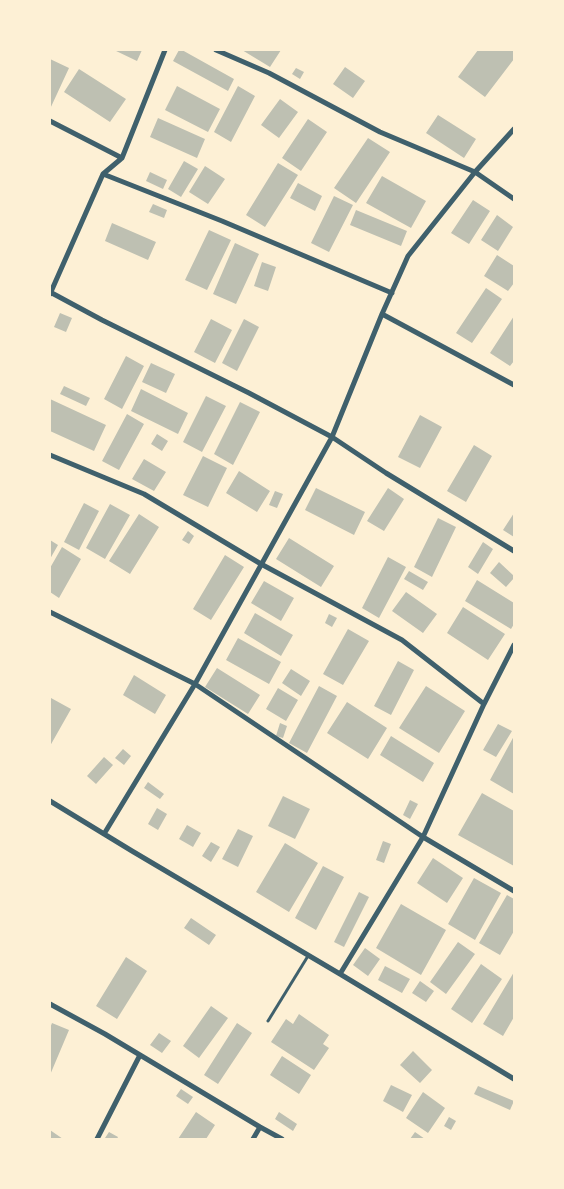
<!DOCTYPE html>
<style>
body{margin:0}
#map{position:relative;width:564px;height:1189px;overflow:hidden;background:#fdf0d5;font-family:"Crimson Pro",serif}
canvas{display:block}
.frame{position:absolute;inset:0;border:51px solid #fdf0d5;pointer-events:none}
</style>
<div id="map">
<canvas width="564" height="1189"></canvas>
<div class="frame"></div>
</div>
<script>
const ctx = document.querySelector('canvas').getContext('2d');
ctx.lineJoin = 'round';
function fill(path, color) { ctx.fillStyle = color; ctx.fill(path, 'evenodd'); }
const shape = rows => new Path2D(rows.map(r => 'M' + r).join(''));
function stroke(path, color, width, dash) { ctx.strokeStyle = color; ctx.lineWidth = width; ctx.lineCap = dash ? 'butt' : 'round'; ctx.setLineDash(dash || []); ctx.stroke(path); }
const building = shape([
 [114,50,142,50,137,61],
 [179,50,182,50,234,79,228,91,173,61],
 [242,50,281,50,270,67],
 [478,50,514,51,514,59,485,97,458,77],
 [50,59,69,68,50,109],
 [345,67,365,81,353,98,333,84],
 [296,68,304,72,300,79,292,74],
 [79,69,126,99,110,122,64,92],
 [177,86,220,109,208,132,165,110],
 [238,86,255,96,231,142,214,132],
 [280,99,298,112,279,138,261,125],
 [438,115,476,139,464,158,426,133],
 [158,118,205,139,197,158,150,137],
 [308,119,327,132,301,171,282,158],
 [368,138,390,152,356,203,334,188],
 [184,161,198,169,181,197,168,189],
 [278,163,298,175,265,227,246,215],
 [205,166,225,179,208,204,189,192],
 [150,172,167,180,163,189,146,181],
 [382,176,426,201,411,228,366,203],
 [298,183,322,196,315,211,290,198],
 [334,196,353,205,329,252,311,243],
 [473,200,490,211,469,244,451,233],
 [153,204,167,210,164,218,149,212],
 [356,210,407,231,401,246,350,225],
 [497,215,513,227,498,251,481,240],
 [112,223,156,242,148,260,105,241],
 [209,230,231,240,207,290,185,280],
 [235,243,259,254,236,304,213,294],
 [497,255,514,266,514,283,508,291,484,276],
 [262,262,276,267,268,291,254,286],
 [486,288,502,299,472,343,456,333],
 [60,313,72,318,66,332,54,327],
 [514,316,514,361,510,366,490,353],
 [211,319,232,330,215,363,194,352],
 [244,319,259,327,237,371,222,363],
 [126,356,144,366,122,409,104,399],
 [151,363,175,374,166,393,142,382],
 [64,386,90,398,86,406,60,394],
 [141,389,188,413,178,434,131,411],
 [206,396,226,406,202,452,183,442],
 [50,399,106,425,94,451,50,431],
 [240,402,260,412,233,465,214,454],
 [127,414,144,424,119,470,102,461],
 [420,415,442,427,420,468,398,457],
 [157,434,168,441,162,451,151,444],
 [474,445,492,456,466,502,447,491],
 [203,456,227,468,208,507,183,495],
 [144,459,166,472,154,491,132,479],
 [239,471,270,491,257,512,226,493],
 [316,488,365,512,354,535,305,510],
 [388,488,404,499,384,531,367,521],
 [275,491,283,494,277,508,269,505],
 [84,503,99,511,79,550,64,542],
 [110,504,130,515,105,559,86,548],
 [514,513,514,537,503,530],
 [139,514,159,527,130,574,109,561],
 [438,518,456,527,432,577,414,567],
 [188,531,194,536,189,544,182,540],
 [289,538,334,566,321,587,276,559],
 [50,540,58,545,50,559],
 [483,542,493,549,478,574,468,567],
 [62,547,81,559,59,598,50,592,50,568],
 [225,555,244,567,211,620,193,609],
 [388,557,406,567,379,618,362,608],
 [499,562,514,576,514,578,506,587,490,573],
 [409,571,428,582,423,590,404,579],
 [477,580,514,603,514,624,511,629,465,601],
 [264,581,294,598,281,621,251,603],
 [406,592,437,614,423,633,392,611],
 [463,607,505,634,488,660,447,633],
 [255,613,293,635,281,656,244,633],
 [329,614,337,618,332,627,325,623],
 [348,629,369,641,343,685,323,674],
 [238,638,281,662,269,684,226,660],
 [398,661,414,670,391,715,374,706],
 [217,668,260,695,248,714,205,687],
 [291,669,310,681,301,696,282,683],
 [134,675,166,695,155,714,123,695],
 [319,686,337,696,307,753,289,743],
 [426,686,465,711,439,753,399,728],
 [278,688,298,700,286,721,266,709],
 [51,698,71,709,50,746,50,700],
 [347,702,387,728,368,759,327,733],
 [280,723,287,726,283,738,276,736],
 [498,724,512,731,496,757,483,750],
 [391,736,434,763,423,782,380,755],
 [514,736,514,794,490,780],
 [123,749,131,756,124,765,115,758],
 [104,757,113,765,96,784,87,776],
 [148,782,164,794,160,799,144,788],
 [482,793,514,811,514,866,458,835],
 [283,796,310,809,295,839,268,826],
 [410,800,418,804,410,819,403,815],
 [157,808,167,814,158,830,148,824],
 [187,825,201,833,193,847,179,839],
 [238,829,253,836,238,867,222,859],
 [383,841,391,844,384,863,376,860],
 [211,842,220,847,211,862,202,856],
 [285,843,318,863,289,912,256,892],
 [433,858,463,878,447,903,417,883],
 [323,866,344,877,316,930,295,918],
 [474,878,501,893,475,940,448,924],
 [359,892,369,897,344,947,334,942],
 [507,895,514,899,514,931,500,955,479,943],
 [401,904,446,930,421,975,376,948],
 [191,918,216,935,209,945,184,928],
 [458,942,475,954,446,994,430,982],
 [365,948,380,959,368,976,353,965],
 [126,957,147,971,117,1019,96,1006],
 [481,964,502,979,472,1023,451,1009],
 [385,966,410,979,402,993,378,980],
 [514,972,514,1017,503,1036,483,1024],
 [420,981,434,991,426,1002,412,993],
 [211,1006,228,1018,199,1058,183,1046],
 [299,1014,329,1035,323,1044,329,1048,314,1070,271,1042,286,1019,293,1024],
 [52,1023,69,1030,50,1075,50,1028],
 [237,1023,252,1033,218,1084,204,1075],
 [159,1033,171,1041,162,1053,150,1045],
 [413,1051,432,1070,420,1083,400,1065],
 [282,1056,311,1075,299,1094,270,1075],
 [391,1085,412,1095,403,1112,383,1101],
 [478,1086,514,1101,510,1110,474,1094],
 [181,1089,193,1097,188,1104,176,1096],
 [423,1092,445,1108,428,1133,406,1118],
 [196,1112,215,1125,206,1139,178,1139],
 [279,1112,297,1124,293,1131,275,1119],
 [449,1117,456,1121,451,1130,444,1126],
 [50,1130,63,1139,50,1139],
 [109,1132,118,1137,117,1139,107,1139,105,1138],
 [415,1132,425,1139,410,1139]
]);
const service = shape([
 [268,1021,308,956]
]);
const minor = shape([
 [216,50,269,73,380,132,475,172,514,199],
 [50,121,122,158],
 [103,174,222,221,392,293],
 [50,292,102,320,249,393,332,437,386,473,514,551],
 [50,294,103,174,122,158,165,50],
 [382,314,514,385],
 [50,455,144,494,261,564,402,640,484,704],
 [50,612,195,684,332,437,382,314,408,256,475,172,514,129],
 [50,801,132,851,340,974,514,1079],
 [104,834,195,684,423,837,514,891],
 [340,974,423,837,484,704,514,645],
 [50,1004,105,1034,260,1127,282,1139],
 [97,1139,140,1055],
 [253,1139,260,1127]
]);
fill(building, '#bec0b2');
stroke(service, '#3f606c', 3);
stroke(minor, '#3f606c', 5);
</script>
